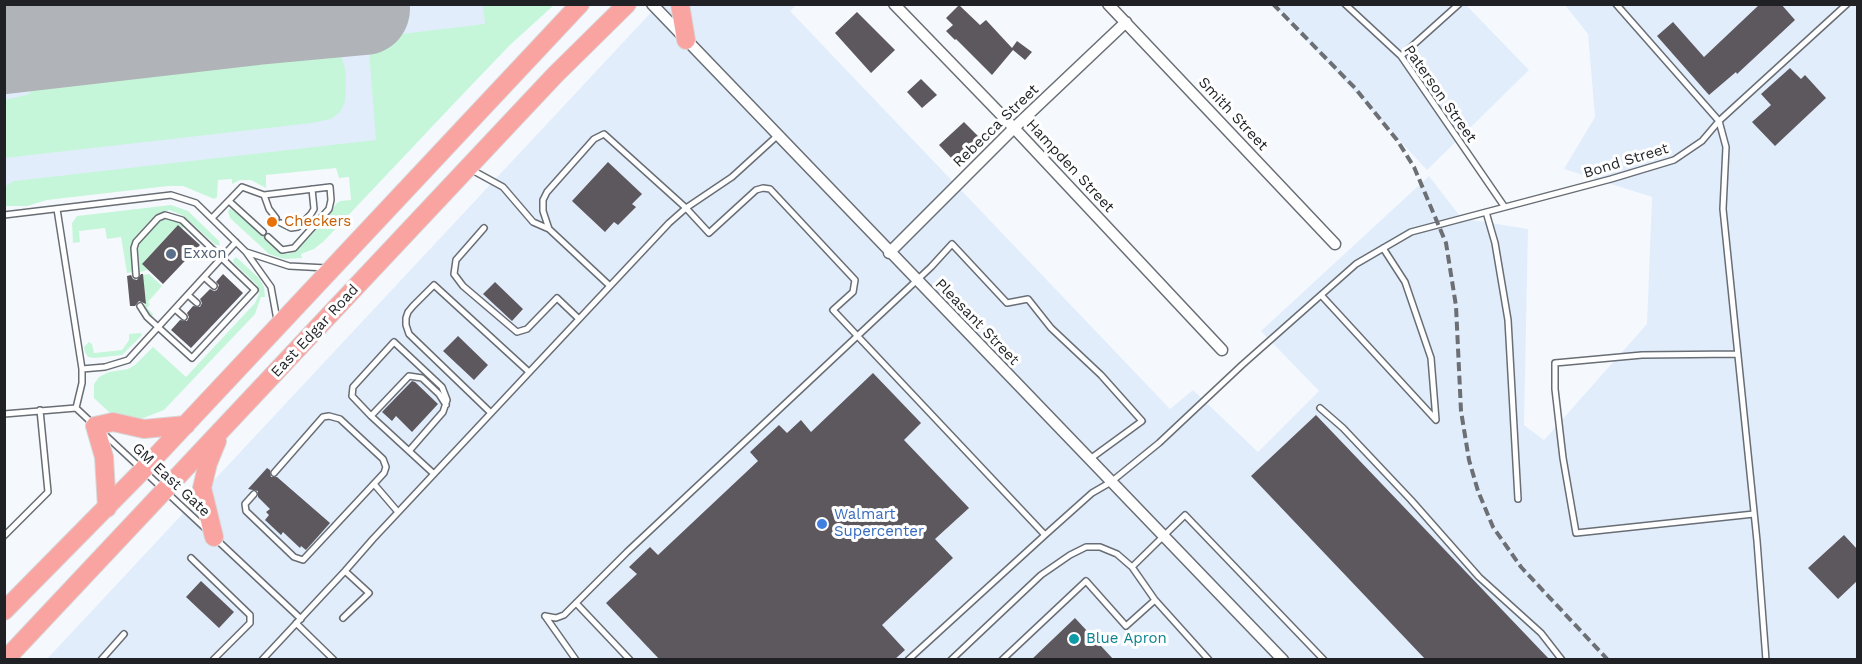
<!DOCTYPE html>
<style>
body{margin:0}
#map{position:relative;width:1862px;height:664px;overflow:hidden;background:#f5f9fe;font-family:"Work Sans",sans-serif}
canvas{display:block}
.frame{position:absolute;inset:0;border:6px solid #1f2124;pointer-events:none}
</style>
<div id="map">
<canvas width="1862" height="664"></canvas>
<div class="frame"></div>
</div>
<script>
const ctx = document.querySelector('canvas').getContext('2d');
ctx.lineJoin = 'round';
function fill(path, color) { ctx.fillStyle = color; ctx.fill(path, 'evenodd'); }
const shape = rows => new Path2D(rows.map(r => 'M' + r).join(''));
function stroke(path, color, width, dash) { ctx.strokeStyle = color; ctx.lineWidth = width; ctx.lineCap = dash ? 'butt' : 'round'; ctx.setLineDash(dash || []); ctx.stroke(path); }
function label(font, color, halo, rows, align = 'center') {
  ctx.font = font + ' "Work Sans",sans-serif'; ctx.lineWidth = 6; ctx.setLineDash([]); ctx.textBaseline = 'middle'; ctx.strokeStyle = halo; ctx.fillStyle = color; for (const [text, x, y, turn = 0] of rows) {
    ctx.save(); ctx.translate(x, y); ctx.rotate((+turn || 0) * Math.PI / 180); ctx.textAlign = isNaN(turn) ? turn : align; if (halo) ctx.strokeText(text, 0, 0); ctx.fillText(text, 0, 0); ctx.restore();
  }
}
const built = shape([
 [4,5,542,5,393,158,5,201],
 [658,5,796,5,790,11,1170,409,1193,390,1258,452,1319,391,1261,331,1429,176,1459,215,1466,219,1528,229,1524,425,1544,440,1647,324,1652,197,1564,169,1595,117,1588,34,1565,5,1857,5,1857,659,46,660],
 [1274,5,1466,5,1529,70,1427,170]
]);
const green = shape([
 [483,5,554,5,510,45,463,94,324,241,314,249,301,254,302,258,284,259,269,254,230,218,228,211,231,208,233,210,267,238,278,252,287,254,294,252,318,228,336,204,340,201,351,200,349,177,339,178,336,168,266,175,266,188,251,180,240,180,232,184,232,179,218,180,217,197,214,199,183,186,168,186,47,200,27,206,5,206,5,186,14,181,376,140,368,38,485,24],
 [326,50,335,51,341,56,345,68,346,82,345,102,340,112,331,119,312,123,5,158,5,100,30,94,29,82],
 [171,205,188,211,219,241,220,245,216,245,182,215,169,210,155,215,133,239,131,249,134,272,127,273,121,237,107,239,105,228,79,231,80,242,73,243,72,223,77,216],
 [168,218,178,221,184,226,182,229,178,225,142,264,148,270,140,272,138,250,140,242,158,222],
 [236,257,259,278,264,287,265,297,261,297,255,314,164,410,141,419,111,414,94,398,94,384,99,377,109,372,128,369,135,365,153,347,186,377,255,303,259,294,257,285,234,263,233,260],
 [149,274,162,286,148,302,150,304,147,308,153,314,152,317,147,312,144,305,146,304,143,275],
 [141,333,142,335,122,355,95,358,88,357,85,352,84,347,89,342,92,344,94,353,122,350,129,340,129,334]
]);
const taxiway = shape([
 [255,4,256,19],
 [350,4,351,10]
]);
const runway = shape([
 [4,48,256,19,364,9]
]);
const building = shape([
 [1760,4,1781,4,1795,20,1737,74,1736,72,1709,95,1657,36,1673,22,1704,57],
 [959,5,980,25,986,20,1012,48,1017,41,1032,52,1025,60,1013,50,992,75,956,39,955,40,946,31,953,25,946,18],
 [857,12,895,50,871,73,835,33],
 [1790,68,1801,79,1805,75,1826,98,1775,146,1752,122,1771,105,1761,94],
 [921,79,937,95,922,108,907,92],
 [964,122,979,137,954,161,939,145],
 [608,162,642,194,632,204,636,207,618,225,614,222,605,232,572,201],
 [178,225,200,245,163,284,142,264],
 [141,274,143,274,146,304,139,301,135,306,130,306,127,276,131,275,133,279,137,280],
 [223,274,243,293,191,348,171,330,180,320,187,321,189,317,187,313,193,306,200,307,202,303,200,299,210,289,214,291,217,290,219,285,216,282],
 [495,282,523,309,512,321,483,294],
 [458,336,488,365,474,380,443,351],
 [873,373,921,423,904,440,969,508,935,539,953,558,882,625,905,650,894,660,660,660,606,603,637,574,629,567,650,547,658,555,758,461,750,452,779,425,787,433,801,420,811,432],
 [412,381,415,382,438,404,412,432,396,416,392,421,382,412],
 [1316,415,1550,660,1426,660,1251,476],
 [267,468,270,470,271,477,277,477,330,523,306,550,301,546,300,548,283,532,281,535,265,520,269,515,266,512,270,509,258,497,258,491,248,489],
 [1844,535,1857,549,1857,581,1838,599,1808,568],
 [201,581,234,612,219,628,186,597],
 [1075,618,1114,660,1031,660]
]);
const service = shape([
 [1345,4,1401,56,1504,206],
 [1616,4,1719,121,1726,147,1723,209,1757,541,1766,660],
 [1401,56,1459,4],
 [472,170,503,187,533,222,549,229,610,286],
 [264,195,269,209,276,218],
 [229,201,263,232],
 [57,209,82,369,82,383,76,408],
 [1486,212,1495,243,1508,320,1518,499],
 [4,215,171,195,196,203,246,252],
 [212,218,242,187,264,195,330,187,331,200,329,209,294,248,282,250,268,237],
 [281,223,291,228,298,227,311,214,314,209,312,189],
 [484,228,456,260,454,274,463,286,517,332,527,329,557,298,579,319],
 [549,229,543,211,543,200,547,192,594,139,604,134,686,208,709,233,756,190,763,188,770,189,855,280,853,292,833,310,1045,535,1092,493,1111,482,1159,443,1242,365,1356,264,1411,232,1611,179,1674,160,1702,141,1719,121,1847,4],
 [136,275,134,248,136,242,158,218,165,215,182,220,255,290,192,358,147,317,140,306],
 [204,277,214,286],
 [188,295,197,303],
 [1321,295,1436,420,1431,358,1405,282,1383,248],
 [175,309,184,317],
 [277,320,271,287,246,252,289,266,326,268],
 [1738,354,1642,355,1555,363,1555,389,1563,458,1576,533,1754,514],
 [82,369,105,367,128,360,236,242],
 [1320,408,1343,428,1411,500,1479,577,1541,633,1562,660],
 [491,413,409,334,406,325,406,318,408,312,413,306,434,285,529,372],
 [4,414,76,408,92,423],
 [371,416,409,376,422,378,439,394,446,405],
 [103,433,206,529],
 [409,451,443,412,447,400,442,387,394,342,353,387,352,396,371,416,409,451,434,474],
 [374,484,398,512],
 [254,494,245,504,246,511,294,557,303,560,384,473,386,467,383,459,340,419,329,416,323,417,274,473],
 [4,536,48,492,40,410],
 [217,540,301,619],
 [191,558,250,615,250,623,213,660],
 [1155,600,1132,567,1185,515,1324,660],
 [576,603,630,660],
 [545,616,556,618,564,615,627,552,931,267,952,244,1007,303,1028,299,1051,328,1101,375,1142,421,1090,459],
 [545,616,576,660],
 [343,618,369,593,345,571],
 [296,623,334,660],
 [101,660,124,634],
 [262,660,345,571,373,539,669,223,686,208,732,177,777,136],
 [908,660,1045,535],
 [951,660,1041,575,1070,555,1086,547,1100,547,1117,554,1132,567],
 [1002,660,1086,581,1126,626,1155,600,1209,660]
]);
const minor = shape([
 [652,4,1283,660],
 [894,4,1014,128,1222,350],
 [1108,4,1335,244],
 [889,253,1014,128,1126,22]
]);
const trunk = shape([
 [680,4,686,40],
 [107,508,104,457,95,426,113,422,144,429,186,425],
 [214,537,202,488,208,463,217,441],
 [4,611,143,470,580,4],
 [5,660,555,75,627,4]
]);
const rail = shape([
 [1273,4,1355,88,1397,140,1414,167,1446,243,1456,306,1461,411,1469,460,1478,491,1493,527,1521,567,1608,660]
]);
const markers = [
 [272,222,6,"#e8710a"],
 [171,254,6,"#5c6f8a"],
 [822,524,6,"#3f7fe0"],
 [1074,639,6,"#0f9aa8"]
];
const streetNames = [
 ["Paterson Street",1440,94,55],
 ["Smith Street",1233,114,47],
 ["Rebecca Street",996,126,-44],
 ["Bond Street",1626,161,-17],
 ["Hampden Street",1070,166,47],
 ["Pleasant Street",977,322,46],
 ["East Edgar Road",315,331,-47],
 ["GM East Gate",171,480,43]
];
const foodNames = [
 ["Checkers",284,222]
];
const serviceNames = [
 ["Exxon",183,254]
];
const shopNames = [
 ["Walmart",834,515],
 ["Supercenter",834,532]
];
const cultureNames = [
 ["Blue Apron",1086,639]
];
fill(built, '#e2edfc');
fill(green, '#c6f6d9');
stroke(taxiway, '#b0b4b8', 36);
stroke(runway, '#b0b4b8', 92);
fill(building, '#5d575e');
stroke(service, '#696e75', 8);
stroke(minor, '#696e75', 13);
stroke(trunk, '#d7d7d8', 20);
stroke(service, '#fff', 5);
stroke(minor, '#fff', 10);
stroke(trunk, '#faa4a2', 18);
stroke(rail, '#6c6f73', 4, [9, 4.5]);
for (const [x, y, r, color] of markers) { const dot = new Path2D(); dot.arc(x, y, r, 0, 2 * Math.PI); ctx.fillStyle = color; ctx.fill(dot); stroke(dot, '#fff', 2); }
label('15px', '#1f2124', '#fff', streetNames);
label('15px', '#c56008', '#fff', foodNames, 'left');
label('15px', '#4e5e75', '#fff', serviceNames, 'left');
label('15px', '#366cbe', '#fff', shopNames, 'left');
label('15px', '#0d838f', '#fff', cultureNames, 'left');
</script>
